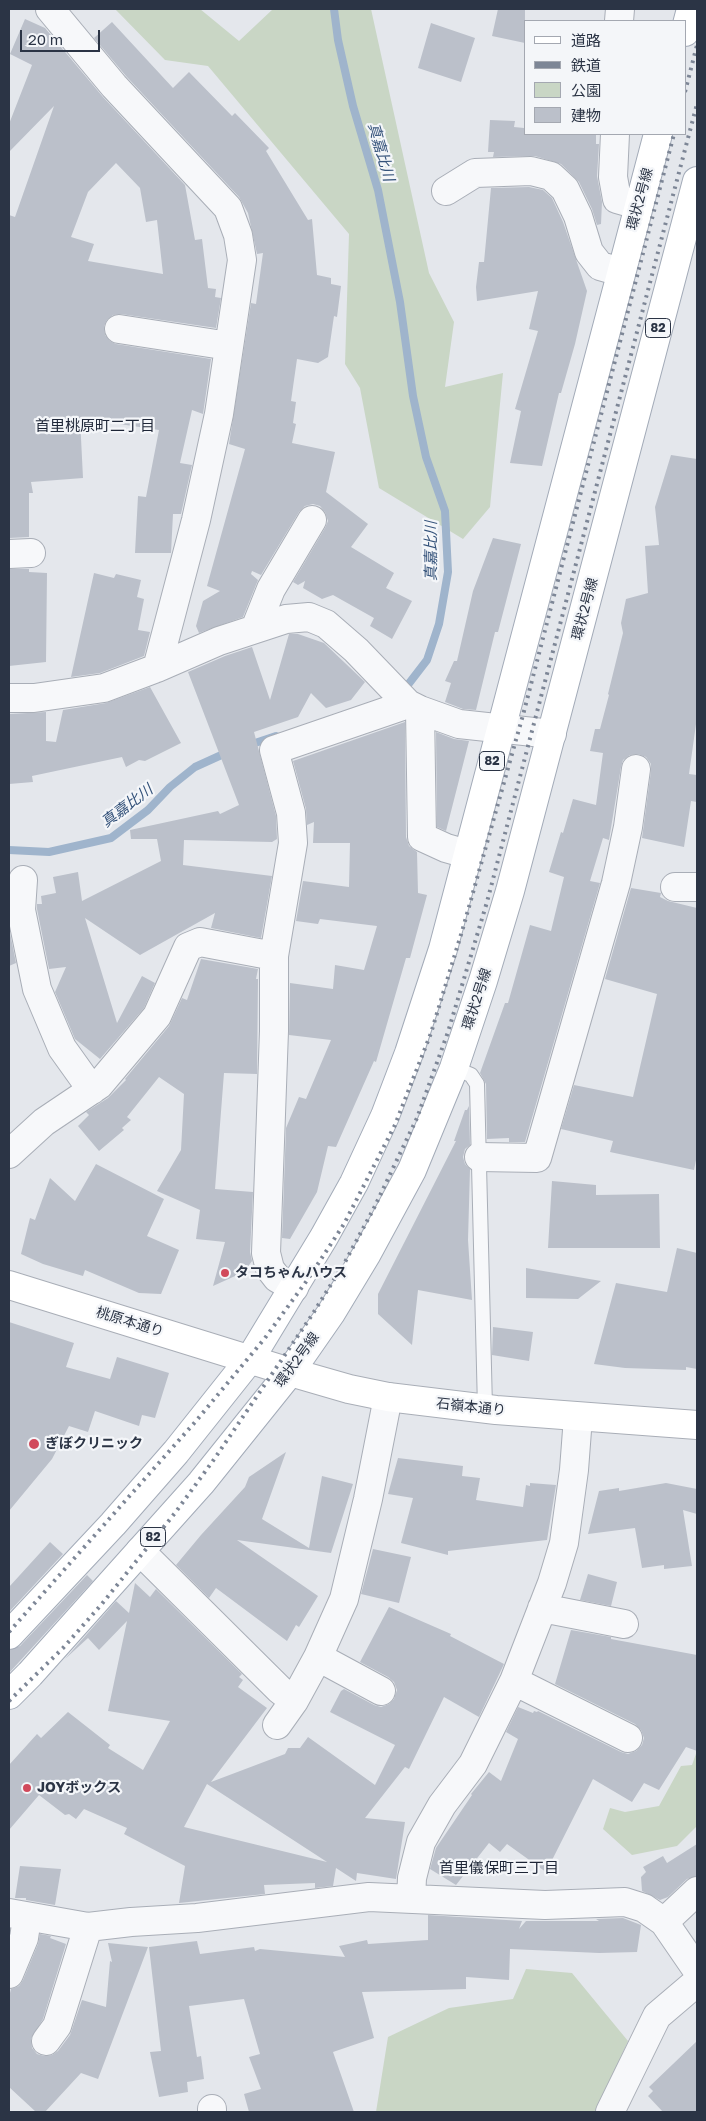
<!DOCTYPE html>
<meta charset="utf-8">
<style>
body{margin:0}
#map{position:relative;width:706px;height:2121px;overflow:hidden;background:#e4e7ec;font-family:"Golos Text","Noto Sans JP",sans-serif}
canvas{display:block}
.frame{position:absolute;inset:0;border:10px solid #2b3445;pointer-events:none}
.legend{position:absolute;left:524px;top:20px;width:162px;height:115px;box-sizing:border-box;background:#f4f6f9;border:1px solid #a4a8b1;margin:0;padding:6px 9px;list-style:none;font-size:15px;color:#2b3445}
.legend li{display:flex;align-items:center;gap:10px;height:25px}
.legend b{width:25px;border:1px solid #a4a8b1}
.scale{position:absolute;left:20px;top:30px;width:80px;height:22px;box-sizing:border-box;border:2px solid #2b3445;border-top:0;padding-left:6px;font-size:15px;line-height:18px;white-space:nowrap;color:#2b3445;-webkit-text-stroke:4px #f4f6f9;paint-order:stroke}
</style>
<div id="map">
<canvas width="706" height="2121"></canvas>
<div class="frame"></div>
<ul class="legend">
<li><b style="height:6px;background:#fff"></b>道路</li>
<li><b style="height:6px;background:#7d8696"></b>鉄道</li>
<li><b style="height:14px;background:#c9d6c5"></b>公園</li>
<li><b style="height:14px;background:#bbc0ca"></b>建物</li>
</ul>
<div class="scale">20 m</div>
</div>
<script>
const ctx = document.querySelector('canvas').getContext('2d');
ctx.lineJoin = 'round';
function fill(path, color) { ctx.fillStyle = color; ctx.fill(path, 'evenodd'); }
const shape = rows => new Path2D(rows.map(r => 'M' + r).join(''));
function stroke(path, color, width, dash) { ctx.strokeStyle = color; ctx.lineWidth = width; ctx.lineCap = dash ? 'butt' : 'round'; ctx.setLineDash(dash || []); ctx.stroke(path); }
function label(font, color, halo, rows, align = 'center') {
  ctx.font = font + ' "Golos Text","Noto Sans JP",sans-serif'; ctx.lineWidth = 4.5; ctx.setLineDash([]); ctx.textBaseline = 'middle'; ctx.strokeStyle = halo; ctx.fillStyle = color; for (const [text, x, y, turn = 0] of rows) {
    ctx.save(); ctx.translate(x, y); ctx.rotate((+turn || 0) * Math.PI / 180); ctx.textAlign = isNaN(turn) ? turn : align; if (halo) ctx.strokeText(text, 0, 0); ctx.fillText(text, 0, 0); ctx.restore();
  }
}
const green = shape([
 [115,9,200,9,239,41,273,9,371,9,429,273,454,322,445,387,503,373,490,507,463,539,379,488,360,388,345,364,349,234,208,66,165,60],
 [697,1751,697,1826,677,1846,632,1855,603,1829,610,1808,625,1812,659,1806,681,1766,692,1765],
 [526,1969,572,1973,628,2041,596,2112,376,2112,388,2037,449,2008,513,1999]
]);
const stream = shape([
 [334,9,338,40,353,106,378,190,400,302,413,396,426,457,445,511,448,572,439,624,427,660,407,686,400,690],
 [249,745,276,736],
 [9,850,49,852,111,838,148,810,170,787,195,767,228,752]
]);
const building = shape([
 [498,9,525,9,525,43,492,36],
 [25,19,45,28,103,97,185,185,195,240,202,239,208,288,216,289,215,297,221,298,216,328,121,314,113,315,107,320,104,326,105,335,110,341,116,344,211,359,203,414,192,410,180,463,192,465,181,514,173,514,171,553,135,553,138,496,146,497,159,430,80,418,83,478,31,482,33,493,29,493,29,537,9,538,9,215,15,217,54,106,9,152,9,124,32,65,10,54],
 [116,163,140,188,146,222,157,220,163,274,88,261,94,244,71,237,88,192],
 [112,22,173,88,189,72,232,116,235,113,269,148,266,151,308,220,312,219,317,275,331,278,331,284,341,286,337,317,334,316,328,357,318,363,297,359,291,401,296,402,293,423,296,424,292,443,335,452,326,492,368,524,351,547,394,573,386,588,412,601,392,639,370,626,374,618,333,595,322,599,303,588,305,581,298,585,293,582,325,528,328,521,325,512,320,506,313,504,305,506,299,512,261,575,252,571,251,574,258,580,243,617,199,633,196,626,203,601,220,591,207,586,245,449,229,444,251,303,256,304,263,253,257,254,248,213,239,197,126,76,94,38],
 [431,23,475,38,461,82,418,68],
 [490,120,515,121,514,127,524,128,524,134,596,134,596,144,599,144,597,176,602,202,601,224,597,225,592,209,579,182,561,164,535,156,493,157,494,152,488,152],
 [529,187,543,190,552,198,563,222,587,291,575,344,561,393,559,393,542,466,510,463,521,411,515,409,538,331,529,329,538,291,477,301,476,287,479,262,484,262,491,188],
 [671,455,697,459,697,717,689,774,697,775,697,802,691,801,684,847,642,838,651,771,651,764,646,757,638,754,630,755,623,760,621,767,609,840,603,838,590,881,600,883,525,1142,509,1142,509,1138,487,1139,486,1084,480,1073,505,1003,508,1003,530,925,551,931,564,877,549,872,561,832,563,833,573,799,596,805,603,753,590,751,595,729,600,729,609,695,608,694,623,633,621,623,626,599,648,593,645,546,659,545,655,507],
 [493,538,521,544,498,632,495,632,476,710,463,709,445,702,451,683,445,681,454,661,457,661,473,591],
 [9,569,29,569,29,572,47,573,46,662,9,666],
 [94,573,114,578,116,574,141,580,137,597,144,599,138,630,150,632,144,656,100,673,71,677],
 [289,634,298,634,324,643,365,682,351,700,326,708,311,693,298,717,254,732,276,816,277,839,272,842,184,840,183,865,272,876,261,938,211,928,215,913,140,955,85,918,117,1023,142,976,155,983,144,1008,100,1059,75,1039,55,992,66,967,49,969,37,909,37,904,42,904,41,896,56,893,53,877,78,872,82,901,161,861,157,839,131,839,130,830,218,811,220,814,239,805,188,672,225,656,252,647,270,700],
 [150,687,181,743,145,761,139,760,126,767,122,757,32,776,33,782,9,784,9,714,46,712,46,741,56,742,63,710,106,703],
 [405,722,406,837,409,846,417,852,418,893,427,895,410,958,406,958,376,1062,374,1061,336,1147,328,1146,317,1192,290,1239,282,1238,286,1128,299,1097,306,1099,331,1040,289,1035,290,983,333,989,335,965,364,970,377,926,320,919,318,924,296,921,303,881,349,887,350,843,313,843,314,822,307,825,306,809,293,761],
 [436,732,454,739,469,741,446,831,437,827],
 [631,888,661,893,660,897,668,901,697,908,697,1155,694,1170,610,1152,613,1141,561,1129,574,1085,633,1097,657,994,605,979],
 [9,928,16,963,9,966],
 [201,959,258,969,256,979,258,979,257,1074,224,1073,215,1189,253,1192,250,1252,252,1261,244,1272,213,1286,225,1242,196,1239,200,1210,157,1191,181,1150,184,1094,159,1077,127,1117,131,1120,122,1128,124,1130,99,1151,78,1126,89,1115,86,1112,108,1098,126,1080,125,1079,169,1026,182,998,187,1000],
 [469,1106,470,1145,465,1149,463,1157,465,1164,470,1169,468,1240,472,1300,418,1290,412,1345,378,1314,378,1294,456,1141,454,1141,465,1110,467,1110],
 [96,1164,164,1199,147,1236,179,1250,161,1294,139,1293,85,1270,83,1276,43,1264,21,1254,30,1218,35,1220,50,1178,75,1201],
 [552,1181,596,1185,596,1195,659,1194,660,1248,548,1248],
 [677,1248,697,1253,697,1369,686,1367,686,1370,625,1368,594,1364,616,1283,667,1292],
 [526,1268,601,1281,578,1299,526,1298],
 [9,1322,74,1343,66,1367,110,1379,117,1357,169,1373,155,1418,142,1415,139,1426,95,1411,88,1432,69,1426,52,1459,9,1511],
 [493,1327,533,1332,529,1361,492,1355],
 [286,1452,262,1519,309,1548,322,1476,353,1484,331,1553,237,1540,318,1596,299,1627,296,1625,287,1641,216,1588,209,1598,176,1565,201,1535,245,1487,249,1477],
 [398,1458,463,1466,462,1476,480,1478,476,1500,523,1507,526,1485,530,1486,530,1483,556,1485,547,1540,448,1551,448,1555,401,1543,413,1498,388,1494],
 [666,1483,697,1489,697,1514,683,1510,692,1566,664,1569,664,1565,642,1568,635,1528,588,1534,599,1491,619,1488,619,1491],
 [50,1542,63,1554,9,1612,9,1587],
 [373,1549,411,1557,399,1603,361,1594],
 [588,1574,617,1582,611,1606,580,1600],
 [87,1575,93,1581,9,1673,9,1650,20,1646],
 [135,1583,150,1597,156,1589,242,1674,239,1677,243,1680,238,1687,267,1708,211,1782,285,1754,288,1748,300,1748,308,1737,375,1785,395,1745,330,1712,341,1691,344,1689,374,1705,381,1707,389,1704,394,1699,397,1690,394,1682,388,1677,360,1662,389,1607,451,1634,450,1636,504,1664,479,1717,444,1697,409,1769,405,1767,365,1818,405,1822,396,1879,357,1873,356,1881,336,1868,333,1886,315,1888,315,1883,264,1885,265,1894,179,1903,185,1866,124,1834,127,1828,84,1809,76,1819,69,1814,65,1815,39,1795,9,1830,9,1765,37,1734,41,1738,68,1712,110,1745,108,1748,143,1770,170,1721,108,1711,127,1621,99,1650,88,1638,65,1659,116,1601,129,1613],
 [207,1784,327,1862,184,1827],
 [571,1630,611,1637,611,1639,697,1655,697,1751,686,1747,659,1790,644,1783,632,1802,593,1779,546,1872,507,1844,500,1852,489,1843,456,1885,430,1869,436,1848,472,1795,471,1794,489,1772,501,1781,518,1739,506,1732,518,1707,533,1713,534,1711,537,1712,538,1711,621,1752,628,1754,636,1751,642,1745,644,1738,641,1730,635,1724,555,1684],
 [697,1844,697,1876,687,1879,668,1897,660,1900,642,1891,641,1877,646,1872,643,1867,663,1856,667,1863],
 [20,1866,61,1869,55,1905,26,1900,26,1898,15,1898],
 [428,1915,522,1921,519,1929,526,1921,599,1921,596,1919,623,1918,641,1925,637,1952,599,1953,510,1949,509,1980,466,1977,466,1989,362,1992,374,2038,333,2052,354,2112,249,2112,244,2094,261,2089,249,2057,260,2054,244,1999,189,2006,197,2057,201,2056,204,2079,187,2082,188,2092,159,2097,150,2052,161,2051,149,1947,197,1941,200,1954,254,1947,255,1951,260,1949,345,1957,339,1946,367,1940,368,1944,428,1940],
 [40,1934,51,1936,50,1938,66,1944,43,2019,31,2039,32,2048,37,2054,44,2056,52,2055,58,2051,70,2035,82,2000,106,2007,110,1961,112,1962,108,1943,148,1947,98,2079,81,2073,45,2112,36,2112,9,2087,9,1997,11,1989,19,1986,23,1980,38,1944],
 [697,2041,697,2112,663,2112,648,2096,653,2091,649,2087]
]);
const service = shape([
 [454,1068,471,1075,477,1084,485,1408]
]);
const minor = shape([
 [50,9,114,86,228,208,238,235,242,260,219,414,196,520,157,668],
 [619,21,620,9],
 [615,134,613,177,617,199,638,205],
 [446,191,475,173,531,171,551,176,565,189,578,216,589,252,600,266,621,272],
 [119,329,229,346],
 [9,554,31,553],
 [255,629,271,589,312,520],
 [9,698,34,698,104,688,157,668,219,641,286,619,309,617,326,624,356,650,408,704,420,710,459,724,552,734],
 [420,710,422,837,446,848,467,854],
 [23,880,21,910,37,989,62,1048,92,1090],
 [675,887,697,887],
 [9,1154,44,1122,99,1085,157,1016,188,947,200,942,274,956],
 [479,1157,537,1158,616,883,628,827,636,769],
 [294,1288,277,1278,270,1269,266,1253,274,1031,274,956,293,843,291,813,274,750,408,704],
 [140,1551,280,1690,294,1701],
 [542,1608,624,1624],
 [318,1657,381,1691],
 [514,1681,628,1738],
 [277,1725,294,1701,318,1657,344,1599,368,1499,388,1397],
 [411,1899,412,1878,421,1842,442,1805,473,1764,514,1681,552,1583,564,1543,574,1470,578,1417],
 [9,1913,88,1927,131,1922,197,1918,369,1897,545,1905,625,1902,644,1908,664,1922,697,1970],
 [664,1922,697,1891],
 [9,1974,24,1938,27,1918],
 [46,2041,57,2026,88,1927],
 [212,2109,212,2112],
 [610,2112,657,2016,697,1982]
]);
const secondary = shape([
 [9,1285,290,1372,349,1389,388,1397,496,1410,697,1425]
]);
const primary = shape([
 [685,32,691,9],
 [9,1635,113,1524,176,1452,250,1359,324,1237,354,1183,385,1116,409,1053,443,949,658,134],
 [9,1695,30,1674,201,1483,290,1372,331,1313,366,1255,412,1170,454,1068,483,981,510,891,697,181]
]);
const rail = shape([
 [685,92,697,45],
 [9,1632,196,1421,265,1338,308,1279,344,1224,395,1125,431,1033,463,928,523,715,674,134],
 [9,1701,64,1647,101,1605,175,1513,215,1458,312,1315,345,1262,374,1208,417,1118,448,1032,487,902,697,104]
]);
const markers = [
 [225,1273,5,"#d1495b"],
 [34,1444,6,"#d1495b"],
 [27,1788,5,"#d1495b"]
];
const shields = [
 [658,328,25],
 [492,761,25],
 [153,1537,25]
];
const shieldNames = [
 ["82",658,328],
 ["82",492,761],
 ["82",153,1537]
];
const streetNames = [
 ["環状2号線",640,199,-75],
 ["環状2号線",585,609,-75],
 ["環状2号線",477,999,-72],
 ["桃原本通り",130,1322,17],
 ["環状2号線",297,1360,-54],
 ["石嶺本通り",471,1407,6]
];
const poiNames = [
 ["タコちゃんハウス",235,1273],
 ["ぎぼクリニック",45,1444],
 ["JOYボックス",37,1788]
];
const waterNames = [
 ["真嘉比川",381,152,74],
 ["真嘉比川",431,551,-90],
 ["真嘉比川",127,806,-37]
];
const neighbourhoodNames = [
 ["首里桃原町二丁目",95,426],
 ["首里儀保町三丁目",499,1868]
];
fill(green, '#c9d6c5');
stroke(stream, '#9fb4cc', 8);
fill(building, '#bbc0ca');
stroke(service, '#a9aeb7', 16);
stroke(minor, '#a9aeb7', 30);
stroke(secondary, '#a9aeb7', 30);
stroke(primary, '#a3abb8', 30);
stroke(service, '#f7f8fa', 14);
stroke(minor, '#f7f8fa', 28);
stroke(secondary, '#fff', 28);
stroke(primary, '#fff', 28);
stroke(rail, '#7d8696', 4, [2.5, 5]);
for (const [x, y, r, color] of markers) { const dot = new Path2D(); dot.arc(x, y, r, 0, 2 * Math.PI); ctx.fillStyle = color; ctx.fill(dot); stroke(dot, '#f4f6f9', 2); }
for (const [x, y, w] of shields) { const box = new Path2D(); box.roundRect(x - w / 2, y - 9.5, w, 19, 4); ctx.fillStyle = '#f4f6f9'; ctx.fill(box); stroke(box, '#2b3445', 1); }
label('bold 12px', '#2b3445', null, shieldNames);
label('14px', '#2b3445', '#f4f6f9', streetNames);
label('bold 14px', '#2b3445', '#f4f6f9', poiNames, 'left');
label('italic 15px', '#34527a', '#f4f6f9', waterNames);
label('15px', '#1d2536', '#f4f6f9', neighbourhoodNames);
</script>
